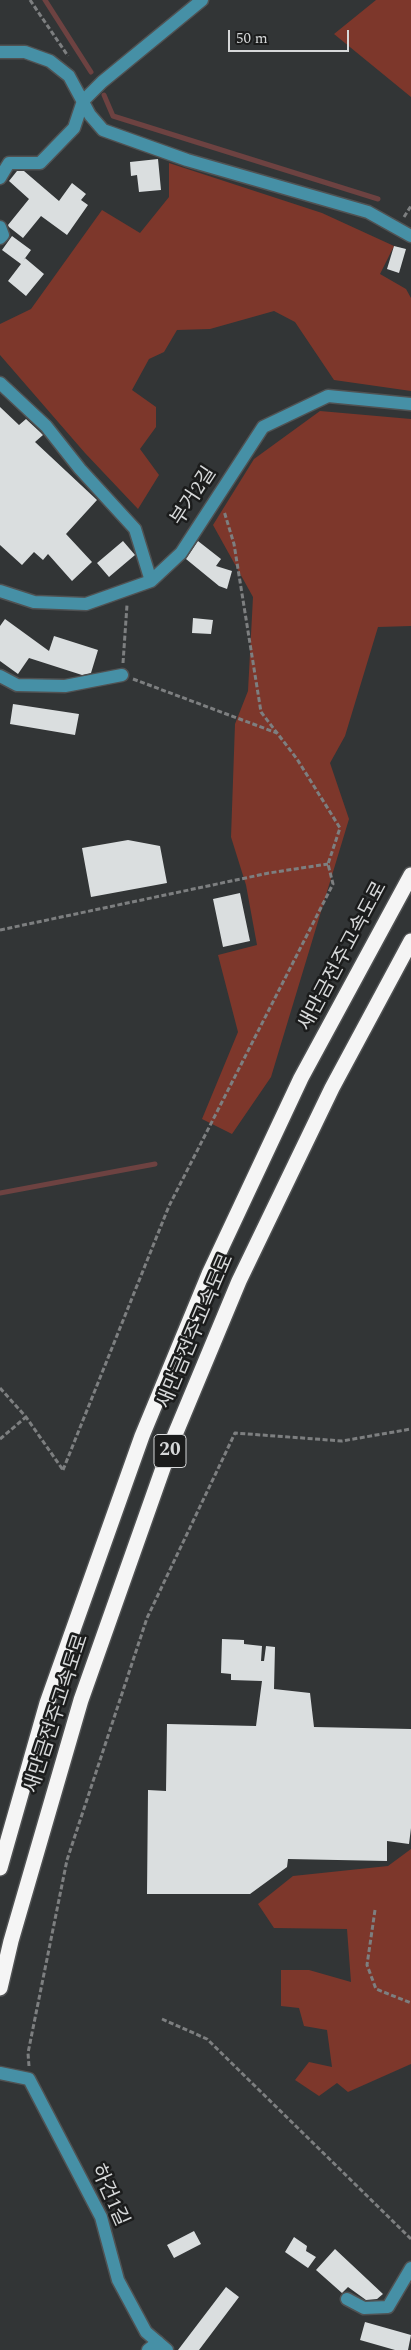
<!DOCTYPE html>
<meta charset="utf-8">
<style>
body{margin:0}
#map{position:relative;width:411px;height:2350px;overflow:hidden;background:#323536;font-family:Spectral,serif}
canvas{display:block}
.scale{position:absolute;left:228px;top:30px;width:121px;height:22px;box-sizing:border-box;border:2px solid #d6d8d9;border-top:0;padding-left:6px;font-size:15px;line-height:18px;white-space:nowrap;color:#d6d8d9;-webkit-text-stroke:4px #1b1c1c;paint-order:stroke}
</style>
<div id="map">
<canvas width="411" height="2350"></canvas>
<div class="scale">50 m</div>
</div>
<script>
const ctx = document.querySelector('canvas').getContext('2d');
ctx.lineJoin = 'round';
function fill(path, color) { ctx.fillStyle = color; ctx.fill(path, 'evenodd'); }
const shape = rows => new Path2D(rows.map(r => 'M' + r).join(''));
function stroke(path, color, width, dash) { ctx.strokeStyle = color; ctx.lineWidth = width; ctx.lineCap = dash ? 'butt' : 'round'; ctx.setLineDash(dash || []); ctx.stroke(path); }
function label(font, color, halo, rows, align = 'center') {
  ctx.font = font + ' Spectral,"Noto Sans KR",serif'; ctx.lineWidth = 5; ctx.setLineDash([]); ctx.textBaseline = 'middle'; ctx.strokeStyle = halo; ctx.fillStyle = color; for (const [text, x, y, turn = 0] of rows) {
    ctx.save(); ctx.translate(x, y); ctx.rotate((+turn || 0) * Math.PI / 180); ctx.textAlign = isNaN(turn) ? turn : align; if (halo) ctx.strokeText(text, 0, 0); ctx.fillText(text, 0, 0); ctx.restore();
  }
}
const green = shape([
 [376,0,411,0,411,97,334,34],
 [169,163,322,213,394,246,380,274,406,289,411,298,411,391,334,380,295,322,274,311,210,329,177,330,164,352,149,359,132,390,156,407,156,427,140,449,159,475,138,509,85,453,0,355,0,324,31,309,102,210,140,233,169,197],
 [320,411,411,419,411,626,378,627,345,736,330,763,349,819,271,1077,232,1134,202,1119,238,1032,218,955,257,945,246,885,231,837,235,724,248,691,253,597,213,525,254,459],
 [411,1849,411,2064,348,2092,337,2083,319,2096,295,2080,309,2062,332,2067,327,2030,304,2026,299,2008,281,2006,281,1970,309,1970,351,1982,347,1929,274,1928,258,1904,293,1876,388,1866]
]);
const stream = shape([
 [45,0,91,72],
 [104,95,113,116,378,199],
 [0,1193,155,1164]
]);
const building = shape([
 [158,159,161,190,139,192,137,175,131,176,130,162],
 [17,171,24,171,59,201,72,183,86,194,81,200,88,205,67,235,41,216,23,238,9,227,8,225,29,199,9,181],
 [12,236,31,250,23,261,25,258,44,274,26,296,8,281,21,264,2,250],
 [394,246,406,249,399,273,387,269],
 [0,407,19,425,26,419,40,432,43,435,35,442,97,500,66,534,92,562,72,581,48,554,43,560,34,552,22,565,0,545],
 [123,541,135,555,109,577,97,563],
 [198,541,221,559,216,566,232,571,227,589,219,586,186,559],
 [193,618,213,620,211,634,192,633],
 [5,619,49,651,54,636,98,650,91,673,82,675,29,658,18,674,0,661,0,626],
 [13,704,79,714,75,735,10,724],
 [128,840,160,846,167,883,91,897,82,848],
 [240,893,250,941,223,947,213,899],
 [222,1639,244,1640,244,1644,262,1646,261,1661,264,1661,266,1646,275,1647,274,1689,310,1693,314,1727,411,1729,411,1828,409,1844,387,1841,387,1861,288,1859,287,1867,250,1894,147,1894,148,1790,166,1791,167,1724,256,1726,262,1681,231,1680,231,1674,221,1673],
 [194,2231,201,2244,174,2258,167,2245],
 [294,2237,307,2246,306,2251,316,2257,308,2268,285,2252],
 [335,2249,383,2294,377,2299,366,2300,348,2287,342,2293,316,2270],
 [226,2287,239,2297,199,2350,178,2350],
 [365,2322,411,2335,408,2350,395,2350,360,2340]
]);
const path = shape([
 [30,0,68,56],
 [404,217,411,206],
 [123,663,127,605],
 [133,679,277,733],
 [0,930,269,873,328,864],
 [0,1388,26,1417,63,1470],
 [0,1439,26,1417],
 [63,1470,169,1206,333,884,328,864,340,828,297,759,261,712,234,544,224,511],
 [375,1910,367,1965,376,1989,411,2003],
 [162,2019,207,2039,411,2239],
 [29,2066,28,2053,67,1860,147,1618,235,1433,342,1441,411,1429]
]);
const minor = shape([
 [0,52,25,52,50,61,69,76,90,115,103,130,187,160,368,212,411,236],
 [0,178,9,163,40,163,74,128,83,101,102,82,202,0],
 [0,227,3,235,0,238],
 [0,383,46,426,80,469,135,529,151,581],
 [0,591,34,602,86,604,151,581,181,553,263,427,328,396,411,404],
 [0,676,17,685,65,686,122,675],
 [0,2073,29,2079,101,2217,118,2280,146,2332,167,2350],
 [347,2299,364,2308,388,2307,411,2268],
 [148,2350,158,2342]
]);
const highway = shape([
 [0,1868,47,1703,142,1436,209,1274,301,1078,411,875],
 [0,1988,11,1941,81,1700,174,1437,239,1281,332,1088,411,941]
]);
const shields = [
 [170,1451,32]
];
const shieldNames = [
 ["20",170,1451]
];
const streetNames = [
 ["부거2길",195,497,-57],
 ["새만금전주고속도로",344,957,-62],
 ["새만금전주고속도로",197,1332,-67],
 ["새만금전주고속도로",58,1714,-72],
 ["하건1길",108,2196,66]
];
fill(green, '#7d372b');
stroke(stream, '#6d4241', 5);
fill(building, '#dadedf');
stroke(minor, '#505253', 15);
stroke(highway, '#505253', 18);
stroke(path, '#7d7f80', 3, [5, 2.5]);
stroke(minor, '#4690a6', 12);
stroke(highway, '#f5f5f5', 15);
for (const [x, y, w] of shields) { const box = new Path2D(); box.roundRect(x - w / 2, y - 16.5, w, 33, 4); ctx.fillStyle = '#1b1c1c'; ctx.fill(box); stroke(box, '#d6d8d9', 1); }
label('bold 19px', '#d6d8d9', null, shieldNames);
label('20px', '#d6d8d9', '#1b1c1c', streetNames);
</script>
